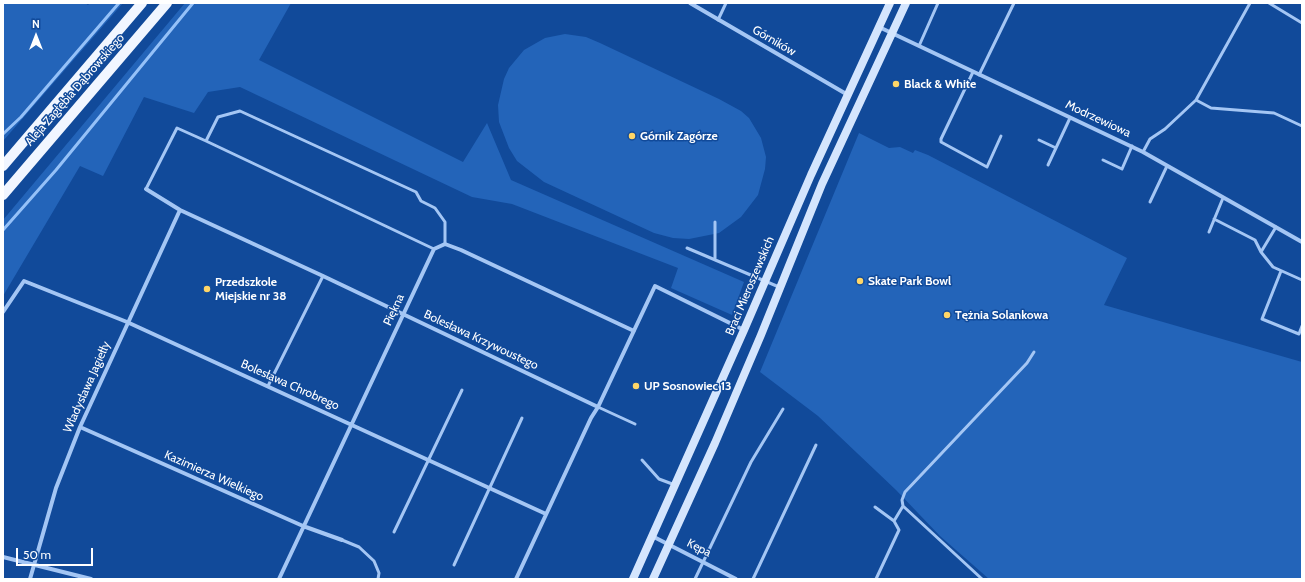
<!DOCTYPE html>
<meta charset="utf-8">
<style>
body{margin:0}
#map{position:relative;width:1305px;height:582px;overflow:hidden;background:#114a9a;font-family:Cabin,sans-serif}
canvas{display:block}
.frame{position:absolute;inset:0;border:4px solid #fff;pointer-events:none}
.north{position:absolute;left:16px;top:16px;width:40px;height:40px;-webkit-text-stroke:3px #114a9a;paint-order:stroke;rotate:0deg;font-size:11px;font-weight:700;line-height:16px;text-align:center;color:#fff}
.north::after{content:'';display:block;margin:auto;width:14px;height:18px;background:#fff;clip-path:polygon(50% 0,100% 100%,50% 72%,0 100%)}
.scale{position:absolute;left:16px;top:548px;width:77px;height:18px;box-sizing:border-box;border:2px solid #fff;border-top:0;padding-left:5px;font-size:12px;line-height:14px;white-space:nowrap;color:#fff;-webkit-text-stroke:3px #114a9a;paint-order:stroke}
</style>
<div id="map">
<canvas width="1305" height="582"></canvas>
<div class="frame"></div>
<div class="north">N</div>
<div class="scale">50 m</div>
</div>
<script>
const ctx = document.querySelector('canvas').getContext('2d');
ctx.lineJoin = 'round';
function fill(path, color) { ctx.fillStyle = color; ctx.fill(path, 'evenodd'); }
const shape = rows => new Path2D(rows.map(r => 'M' + r).join(''));
function stroke(path, color, width, dash) { ctx.strokeStyle = color; ctx.lineWidth = width; ctx.lineCap = dash ? 'butt' : 'round'; ctx.setLineDash(dash || []); ctx.stroke(path); }
function label(font, color, halo, rows, align = 'center') {
  ctx.font = font + ' Cabin,sans-serif'; ctx.lineWidth = 3; ctx.setLineDash([]); ctx.textBaseline = 'middle'; ctx.strokeStyle = halo; ctx.fillStyle = color; for (const [text, x, y, turn = 0] of rows) {
    ctx.save(); ctx.translate(x, y); ctx.rotate((+turn || 0) * Math.PI / 180); ctx.textAlign = isNaN(turn) ? turn : align; if (halo) ctx.strokeText(text, 0, 0); ctx.fillText(text, 0, 0); ctx.restore();
  }
}
const green = shape([
 [3,3,85,3,88,5,90,3,123,3,3,141],
 [185,3,291,3,259,60,463,162,487,123,511,180,744,282,732,315,671,288,678,268,512,204,472,197,240,87,208,92,194,113,144,97,103,176,80,166,3,296,3,220],
 [565,34,586,37,600,43,719,99,741,111,749,118,761,138,766,157,765,169,758,195,741,217,719,233,689,239,673,238,654,233,544,182,517,161,509,148,499,122,498,105,504,79,509,68,524,50,545,38],
 [859,133,889,148,900,147,913,153,915,150,928,155,1127,258,1104,305,1302,362,1302,579,989,579,940,536,896,490,818,416,760,372]
]);
const stream = shape([
 [3,134,21,117,119,3],
 [3,230,56,170,193,3]
]);
const lane = shape([
 [1269,3,1302,23],
 [718,20,726,3],
 [919,46,938,3],
 [973,72,941,139,941,142,987,167,1001,136],
 [979,75,1014,3],
 [1196,100,1211,108,1274,113,1302,126],
 [1039,140,1056,148],
 [1143,152,1150,139,1165,129,1196,100,1250,3],
 [1103,160,1122,169,1132,146],
 [1048,165,1070,118],
 [146,189,177,128,206,141],
 [1150,202,1167,166],
 [1214,219,1255,240,1261,252,1273,267,1302,280],
 [1209,232,1223,198],
 [687,248,779,287],
 [434,249,206,141,218,117,240,111,416,192,421,201,435,208,445,222,445,244],
 [1261,252,1276,227],
 [715,260,715,222],
 [1281,271,1262,319,1299,334,1302,326],
 [268,386,323,276],
 [598,407,635,424],
 [642,460,659,479,675,485],
 [875,507,894,521,899,530,876,579],
 [894,521,903,506],
 [394,532,462,390],
 [342,540,359,547,374,561,379,573,378,579],
 [454,565,522,418],
 [695,579,751,462,783,409],
 [753,579,816,445],
 [982,579,903,506,902,500,905,492,1027,363,1034,352]
]);
const street = shape([
 [690,3,848,95],
 [879,27,1143,152,1302,242],
 [146,189,180,210,323,276,598,407,655,286,744,330],
 [3,312,24,281,127,322,546,514],
 [80,427,303,526,342,540],
 [652,536,736,579],
 [3,557,91,579],
 [30,579,56,488,80,427,180,210],
 [279,579,434,249,445,244,461,250,634,331],
 [516,579,591,418,598,407]
]);
const secondary = shape([
 [633,579,744,330,811,175,890,3],
 [653,579,715,443,761,335,822,184,906,3]
]);
const primary = shape([
 [3,166,142,3],
 [3,195,167,3]
]);
const markers = [
 [896,84,4,"#ffd667"],
 [632,136,4,"#ffd667"],
 [860,281,4,"#ffd667"],
 [207,289,4,"#ffd667"],
 [947,315,4,"#ffd667"],
 [636,386,4,"#ffd667"]
];
const streetNames = [
 ["Górników",774,41,30],
 ["Aleja Zagłębia Dąbrowskiego",75,90,-49],
 ["Modrzewiowa",1098,119,25],
 ["Braci Mieroszewskich",750,286,-67],
 ["Piękna",394,310,-65],
 ["Bolesława Krzywoustego",481,340,25],
 ["Bolesława Chrobrego",290,385,24],
 ["Władysława Jagiełły",87,387,-66],
 ["Kazimierza Wielkiego",214,476,24],
 ["Kępa",699,548,27]
];
const poiNames = [
 ["Black & White",904,84],
 ["Górnik Zagórze",640,136],
 ["Skate Park Bowl",868,281],
 ["Przedszkole",215,282],
 ["Miejskie nr 38",215,296],
 ["Tężnia Solankowa",955,315],
 ["UP Sosnowiec 13",644,386]
];
fill(green, '#2364b9');
stroke(stream, '#95c1f8', 3);
stroke(lane, '#a4c6f4', 3);
stroke(street, '#a4c6f4', 4);
stroke(secondary, '#d4e5fd', 8);
stroke(primary, '#f1f6ff', 10);
for (const [x, y, r, color] of markers) { const dot = new Path2D(); dot.arc(x, y, r, 0, 2 * Math.PI); ctx.fillStyle = color; ctx.fill(dot); stroke(dot, '#114a9a', 1.5); }
label('12px', '#fff', '#114a9a', streetNames);
label('bold 12px', '#fff', '#114a9a', poiNames, 'left');
</script>
